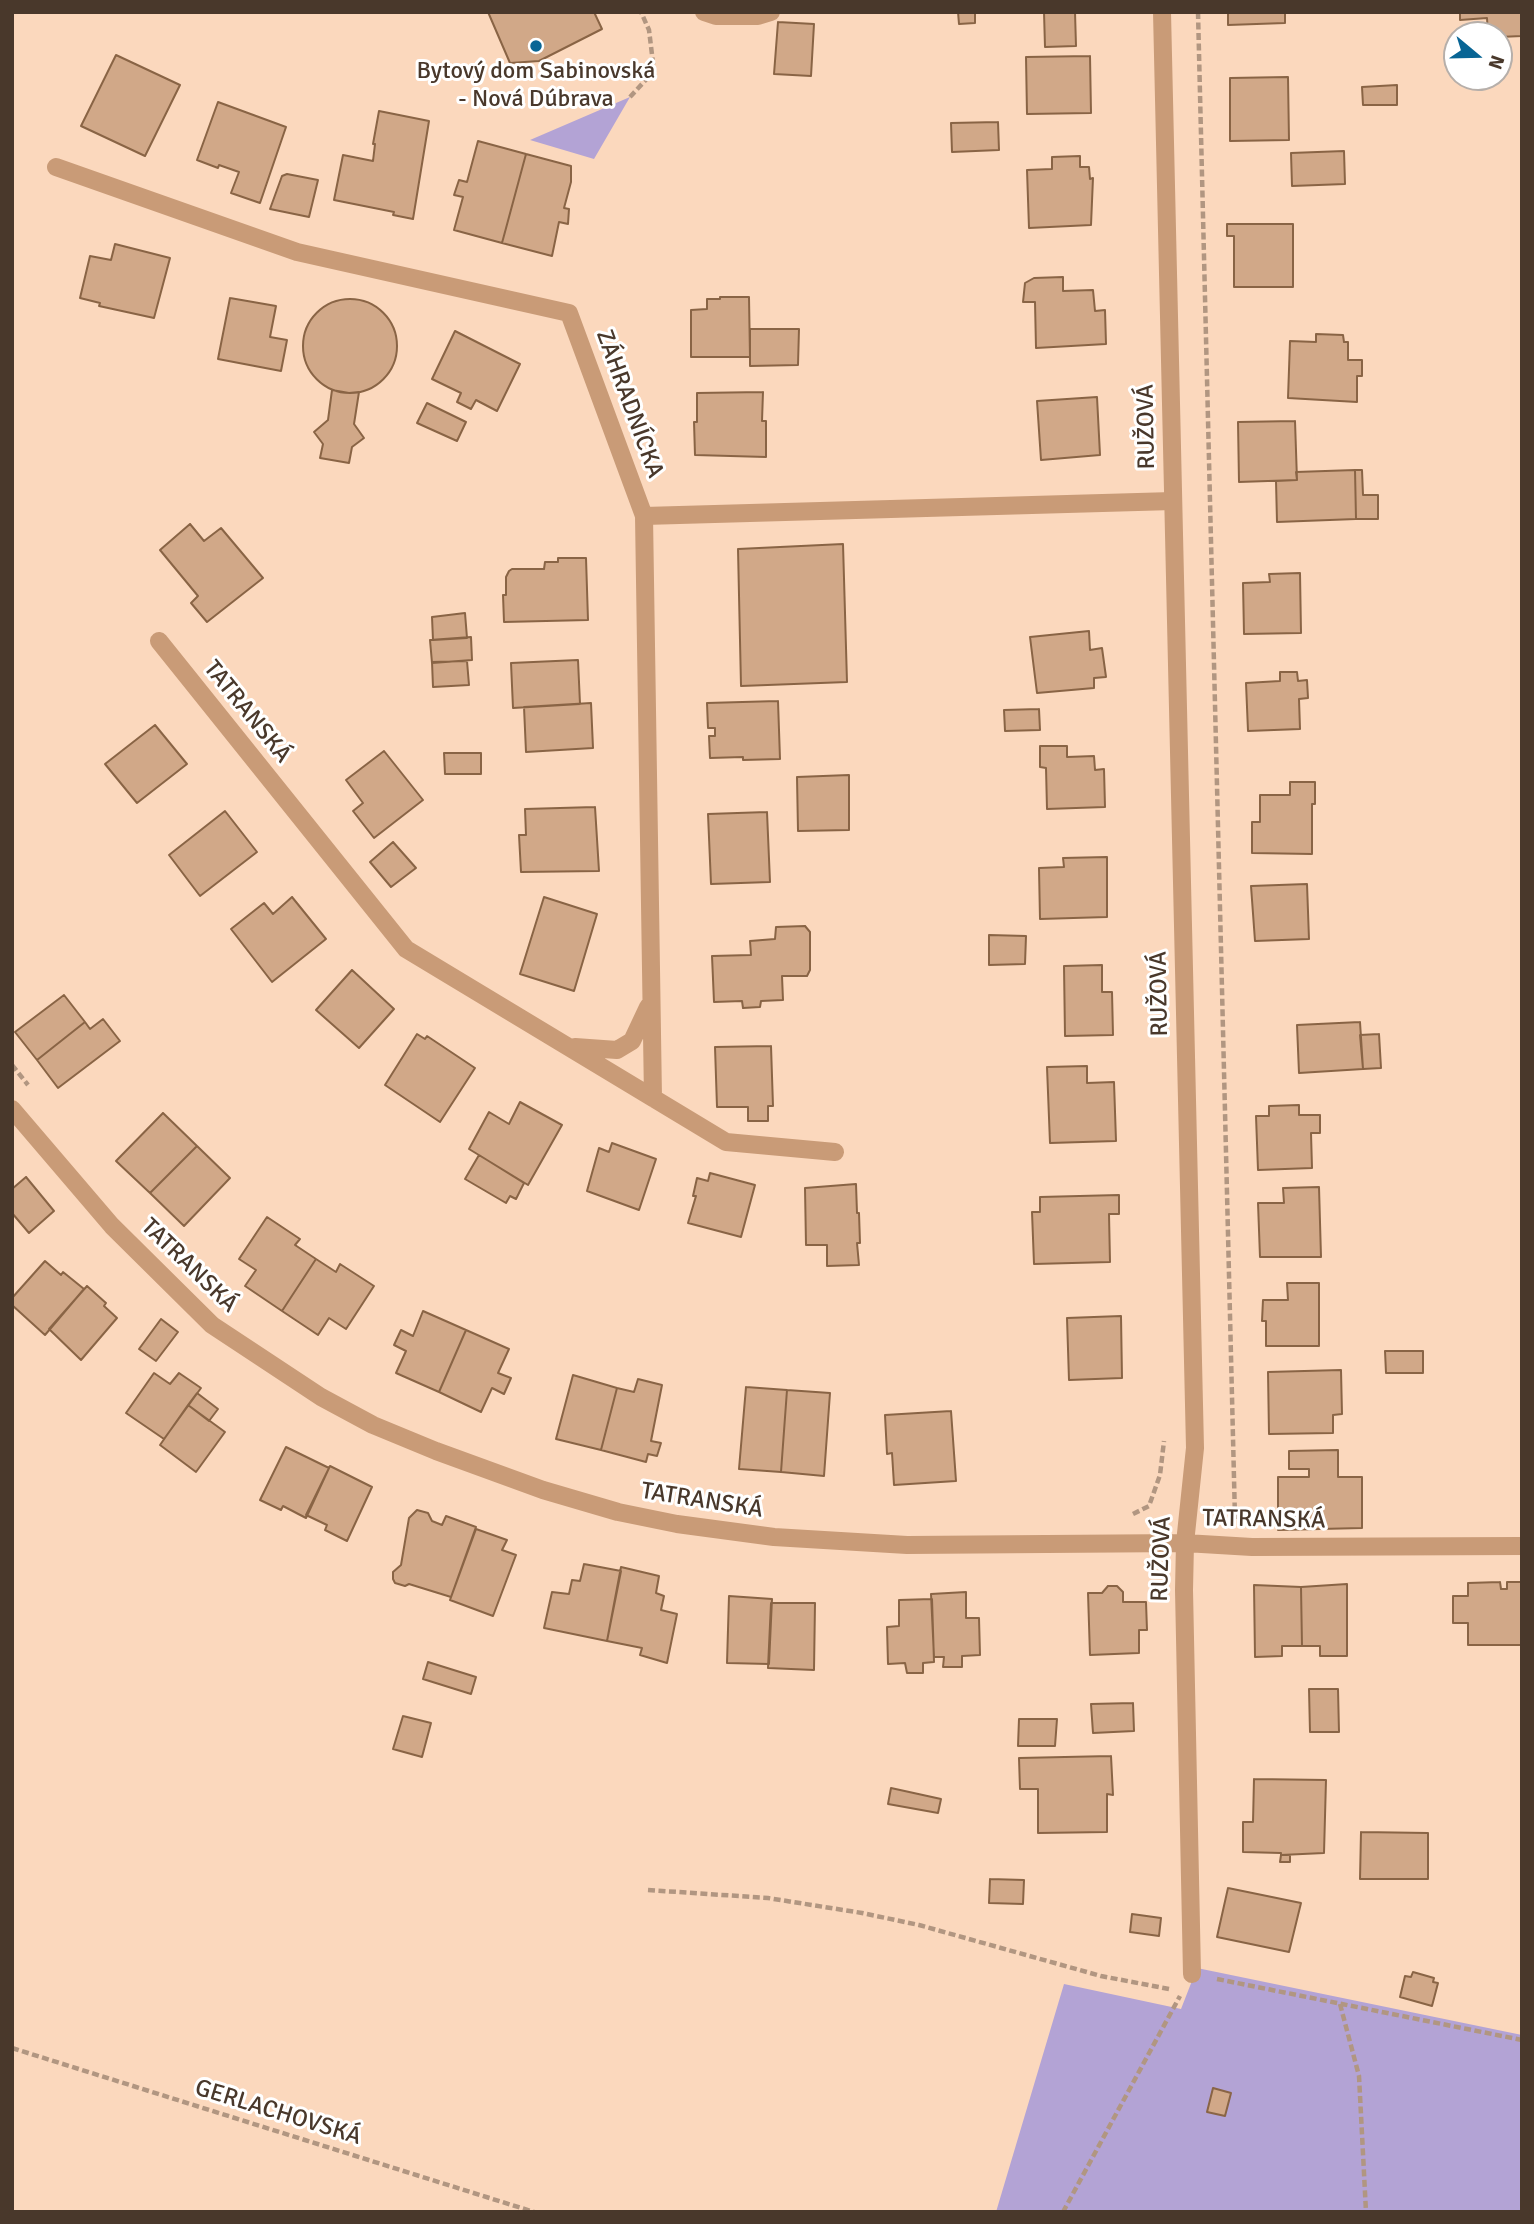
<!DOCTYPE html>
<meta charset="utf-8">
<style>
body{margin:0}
#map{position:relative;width:1534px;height:2224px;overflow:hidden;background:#fbd8bd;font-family:Signika,sans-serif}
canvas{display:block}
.frame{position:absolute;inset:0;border:14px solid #49382b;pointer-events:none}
.north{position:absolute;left:1443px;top:21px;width:70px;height:70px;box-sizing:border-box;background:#fff;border:2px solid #b6afaa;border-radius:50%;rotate:109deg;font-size:19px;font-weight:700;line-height:28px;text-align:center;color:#49382b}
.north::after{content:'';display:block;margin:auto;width:24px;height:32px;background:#086595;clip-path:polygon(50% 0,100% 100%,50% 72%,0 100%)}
</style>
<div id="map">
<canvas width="1534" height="2224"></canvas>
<div class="frame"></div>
<div class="north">N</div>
</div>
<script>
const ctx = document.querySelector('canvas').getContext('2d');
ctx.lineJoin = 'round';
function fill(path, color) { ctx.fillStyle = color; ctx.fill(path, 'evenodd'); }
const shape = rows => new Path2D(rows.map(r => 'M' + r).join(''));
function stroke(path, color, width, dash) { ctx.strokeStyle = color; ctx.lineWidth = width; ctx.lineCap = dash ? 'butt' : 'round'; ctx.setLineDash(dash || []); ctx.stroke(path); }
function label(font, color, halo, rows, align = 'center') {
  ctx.font = font + ' Signika,sans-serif'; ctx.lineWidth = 6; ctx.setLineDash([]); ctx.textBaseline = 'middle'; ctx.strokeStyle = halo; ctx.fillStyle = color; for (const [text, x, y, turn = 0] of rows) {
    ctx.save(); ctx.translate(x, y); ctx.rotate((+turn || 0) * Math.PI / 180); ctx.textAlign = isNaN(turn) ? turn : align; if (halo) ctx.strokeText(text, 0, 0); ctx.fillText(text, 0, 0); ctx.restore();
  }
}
const green = shape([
 [630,97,594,159,530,140],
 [1197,1968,1522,2035,1522,2212,996,2212,1064,1984,1181,2009]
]);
const building = shape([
 [488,12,594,12,602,29,539,61,510,63,488,12],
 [958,12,975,12,975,23,959,24,958,12],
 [1044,12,1075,12,1076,46,1045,47,1044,12],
 [1228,12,1285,12,1285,23,1228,25,1228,12],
 [1460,12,1522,12,1522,36,1499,37,1499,35,1488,35,1487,18,1460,20,1460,12],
 [778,22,814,24,811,76,774,74,778,22],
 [116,55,180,85,145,156,81,126,116,55],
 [1090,56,1091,113,1027,114,1026,57,1090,56],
 [1288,77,1289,140,1230,141,1230,78,1288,77],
 [1397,85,1397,105,1363,105,1362,87,1397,85],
 [218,102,286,127,260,203,231,193,239,172,219,165,218,168,197,160,218,102],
 [379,111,429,121,413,219,393,215,394,212,334,200,343,155,373,161,375,144,373,144,379,111],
 [998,122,999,150,952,152,951,123,998,122],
 [478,141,526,154,502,243,454,230,463,197,454,195,459,180,467,182,478,141],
 [1344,151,1345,184,1292,186,1291,153,1344,151],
 [526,154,571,166,571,182,564,208,569,209,568,224,559,222,552,256,502,243,526,154],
 [1080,156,1080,167,1089,167,1090,179,1093,178,1091,225,1029,228,1027,170,1052,169,1052,157,1080,156],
 [287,174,318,180,309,217,270,209,282,176,287,174],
 [1227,224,1293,224,1293,287,1234,287,1234,236,1227,236,1227,224],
 [115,244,170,258,154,318,99,306,100,303,80,298,90,256,111,260,115,244],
 [1063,277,1063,291,1093,290,1095,311,1105,310,1106,344,1036,348,1035,302,1023,302,1025,283,1034,278,1063,277],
 [720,297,749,297,750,357,691,357,691,310,707,309,707,299,720,299,720,297],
 [230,298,276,306,270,337,287,340,281,371,218,359,230,298],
 '303 346a47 47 0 1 1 94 0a47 47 0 1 1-94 0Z',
 [750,329,799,329,798,365,750,366,750,329],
 [455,331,520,364,497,411,476,400,471,409,457,402,461,393,432,379,455,331],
 [1316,334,1343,335,1344,342,1348,342,1348,360,1362,360,1362,376,1357,376,1357,402,1288,398,1290,341,1316,342,1316,334],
 [332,390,349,393,359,392,354,424,364,438,352,447,349,463,320,458,323,444,314,432,328,420,332,390],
 [763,392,762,421,766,421,766,457,695,455,694,422,697,422,697,393,763,392],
 [1097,397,1100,455,1041,460,1037,401,1097,397],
 [427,403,466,422,457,441,417,423,427,403],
 [1295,421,1297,480,1239,482,1238,422,1295,421],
 [1355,470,1362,470,1363,495,1378,495,1378,519,1356,519,1355,470],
 [1355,470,1356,519,1277,522,1276,481,1297,480,1296,472,1355,470],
 [190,524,204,541,221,528,263,578,207,622,191,603,198,596,160,550,190,524],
 [843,544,847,682,741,686,738,549,843,544],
 [558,558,586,558,588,620,504,622,503,595,506,595,506,577,509,571,512,569,544,569,545,562,558,562,558,558],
 [1300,573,1301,633,1244,634,1243,583,1270,582,1269,574,1300,573],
 [465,613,467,638,433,640,432,617,465,613],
 [1089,631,1090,650,1102,648,1106,677,1094,678,1094,688,1037,693,1030,637,1089,631],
 [471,637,472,660,432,663,430,640,471,637],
 [578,660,580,704,513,708,511,663,578,660],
 [467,661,469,685,433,687,432,662,467,661],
 [1280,672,1297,672,1298,681,1307,680,1308,698,1299,699,1300,729,1248,731,1246,683,1280,681,1280,672],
 [778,701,780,759,743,760,743,757,710,758,709,736,715,736,715,728,708,728,707,703,778,701],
 [591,703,593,748,526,752,524,707,591,703],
 [1039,709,1040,730,1005,731,1004,710,1039,709],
 [155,725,187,764,137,803,105,764,155,725],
 [1040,746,1067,746,1067,757,1094,756,1095,770,1104,769,1105,807,1047,809,1046,768,1040,767,1040,746],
 [384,751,423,800,374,838,353,811,363,803,346,780,384,751],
 [444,753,481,753,481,774,445,774,444,753],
 [849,775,849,830,798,831,797,777,849,775],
 [1290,782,1315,782,1315,804,1312,804,1312,854,1252,853,1252,822,1260,822,1260,795,1290,795,1290,782],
 [595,807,599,871,521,872,519,835,526,835,525,809,595,807],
 [225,811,257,852,200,896,169,855,225,811],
 [767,812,770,882,711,884,708,814,767,812],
 [393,842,416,868,391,887,370,862,393,842],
 [1107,857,1107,917,1040,919,1039,868,1064,867,1063,858,1107,857],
 [1307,884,1309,939,1255,941,1251,886,1307,884],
 [292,897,326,939,272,982,231,929,264,903,273,914,292,897],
 [544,897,597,914,574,991,520,974,544,897],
 [805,926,810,932,810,970,807,976,782,976,783,1000,761,1001,760,1007,743,1008,742,1001,714,1002,712,956,751,955,750,941,775,939,776,927,805,926],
 [989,935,1026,936,1025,964,989,965,989,935],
 [1102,965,1102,992,1112,992,1113,1035,1065,1036,1064,966,1102,965],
 [352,970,394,1009,359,1048,316,1010,352,970],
 [64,995,85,1022,37,1060,15,1032,64,995],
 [103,1019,120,1041,58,1088,37,1060,85,1022,90,1029,103,1019],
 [1360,1022,1363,1069,1299,1073,1297,1025,1360,1022],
 [417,1034,425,1039,427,1036,475,1068,440,1122,385,1085,417,1034],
 [1379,1034,1381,1068,1363,1069,1360,1035,1379,1034],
 [771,1046,773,1106,768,1106,768,1121,748,1121,748,1107,717,1107,715,1047,771,1046],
 [1087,1066,1087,1083,1114,1082,1116,1141,1050,1143,1047,1067,1087,1066],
 [520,1102,562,1125,528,1185,469,1149,489,1112,509,1124,520,1102],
 [1299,1105,1299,1115,1320,1115,1320,1133,1311,1133,1312,1168,1258,1170,1256,1116,1269,1116,1269,1106,1299,1105],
 [163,1113,197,1146,150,1193,116,1161,163,1113],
 [612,1143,656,1159,639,1210,587,1191,599,1148,609,1152,612,1143],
 [197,1146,230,1178,184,1226,150,1193,197,1146],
 [479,1155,524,1183,516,1199,510,1196,506,1203,465,1179,479,1155],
 [710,1173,755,1185,741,1237,688,1223,696,1196,693,1196,697,1178,708,1181,710,1173],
 [26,1177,54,1211,29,1233,12,1213,12,1189,26,1177],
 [856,1184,857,1213,859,1213,860,1243,857,1243,859,1265,827,1266,827,1245,806,1245,805,1188,856,1184],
 [1319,1187,1321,1257,1260,1257,1258,1203,1284,1203,1283,1188,1319,1187],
 [1119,1195,1119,1214,1109,1214,1110,1262,1034,1264,1032,1212,1040,1212,1040,1197,1119,1195],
 [267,1217,300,1239,295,1245,316,1259,282,1311,245,1286,256,1270,239,1259,267,1217],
 [316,1259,336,1272,340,1264,374,1286,346,1329,329,1318,318,1335,282,1311,316,1259],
 [45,1261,61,1275,63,1272,84,1289,45,1335,12,1305,12,1298,45,1261],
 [1287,1283,1319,1283,1319,1346,1266,1346,1266,1321,1262,1321,1263,1300,1288,1300,1287,1283],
 [87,1286,106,1303,104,1306,117,1318,81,1360,49,1329,87,1286],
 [423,1311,466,1330,439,1392,396,1373,406,1351,394,1345,401,1330,413,1336,423,1311],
 [1121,1316,1122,1378,1069,1380,1067,1318,1121,1316],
 [161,1319,178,1332,156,1361,139,1349,161,1319],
 [466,1330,509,1349,498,1373,511,1378,504,1394,492,1388,481,1412,439,1392,466,1330],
 [1385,1351,1423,1351,1423,1373,1386,1373,1385,1351],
 [1341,1370,1342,1414,1333,1415,1333,1433,1269,1434,1268,1372,1341,1370],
 [154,1373,170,1384,179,1373,201,1388,164,1439,126,1413,154,1373],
 [573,1375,617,1388,601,1450,556,1439,573,1375],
 [638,1379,662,1385,651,1441,661,1443,657,1456,648,1454,646,1462,601,1450,617,1388,634,1392,638,1379],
 [746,1387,787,1390,781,1472,739,1469,746,1387],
 [787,1390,830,1393,824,1476,781,1472,787,1390],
 [197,1393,218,1409,209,1421,188,1405,197,1393],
 [188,1405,225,1432,196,1472,160,1445,188,1405],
 [951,1411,956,1481,894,1485,892,1453,887,1454,885,1415,951,1411],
 [286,1447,329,1468,306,1518,283,1506,281,1510,260,1500,286,1447],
 [1338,1450,1338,1477,1362,1477,1362,1528,1278,1530,1278,1477,1309,1477,1309,1469,1289,1469,1289,1451,1338,1450],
 [330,1466,372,1487,347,1541,325,1530,327,1525,306,1515,330,1466],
 [417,1510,428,1513,432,1521,442,1525,446,1516,476,1527,451,1597,409,1584,405,1586,395,1583,393,1579,393,1572,401,1565,409,1518,417,1510],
 [476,1529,507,1540,502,1550,516,1555,493,1616,450,1600,476,1529],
 [584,1564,621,1571,607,1641,544,1628,552,1592,569,1594,572,1580,580,1581,584,1564],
 [621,1567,659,1576,656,1593,664,1596,661,1610,677,1614,667,1663,640,1655,642,1648,607,1641,621,1567],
 [1500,1582,1501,1589,1507,1589,1507,1582,1522,1582,1522,1645,1468,1645,1468,1623,1453,1623,1453,1596,1468,1596,1468,1583,1500,1582],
 [1347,1584,1347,1656,1320,1656,1320,1646,1302,1646,1301,1587,1347,1584],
 [1254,1585,1301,1587,1302,1646,1282,1646,1282,1656,1255,1657,1254,1585],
 [1108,1586,1117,1586,1123,1592,1123,1602,1146,1602,1147,1630,1139,1630,1139,1653,1090,1655,1088,1593,1102,1593,1108,1586],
 [966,1592,966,1618,979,1618,980,1655,962,1656,962,1667,943,1667,944,1657,934,1657,931,1594,966,1592],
 [729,1596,772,1599,769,1664,727,1663,729,1596],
 [932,1599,934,1662,923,1663,923,1673,907,1673,905,1663,888,1664,887,1627,899,1626,899,1600,932,1599],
 [771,1603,815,1603,814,1670,768,1668,771,1603],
 [428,1662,476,1677,471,1694,423,1679,428,1662],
 [1309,1689,1338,1689,1339,1732,1310,1732,1309,1689],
 [1133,1703,1134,1731,1093,1733,1091,1704,1133,1703],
 [403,1716,431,1723,422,1757,393,1749,403,1716],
 [1019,1719,1057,1719,1055,1746,1018,1746,1019,1719],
 [1111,1756,1113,1795,1107,1794,1107,1832,1038,1833,1038,1789,1020,1789,1019,1758,1111,1756],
 [1254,1779,1326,1780,1324,1853,1281,1855,1281,1853,1243,1852,1243,1822,1253,1822,1254,1779],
 [891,1788,941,1799,938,1813,888,1804,891,1788],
 [1361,1832,1428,1833,1428,1879,1360,1879,1361,1832],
 [1281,1855,1290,1855,1290,1862,1280,1862,1281,1855],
 [990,1879,1024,1880,1023,1904,989,1903,990,1879],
 [1228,1888,1301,1903,1289,1952,1217,1937,1228,1888],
 [1132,1914,1161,1918,1159,1936,1130,1932,1132,1914],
 [1413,1972,1434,1978,1433,1982,1438,1983,1432,2006,1400,1997,1405,1976,1411,1977,1413,1972],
 [1213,2088,1231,2093,1225,2116,1207,2112,1213,2088]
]);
const path = shape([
 [1198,12,1235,1519],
 [630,97,654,71,649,30,641,12],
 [12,1065,28,1085],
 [1133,1514,1149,1506,1160,1475,1164,1441],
 [648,1890,768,1898,862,1913,919,1925,1101,1976,1169,1989],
 [1217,1979,1522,2040],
 [1340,2004,1359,2076,1366,2212],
 [12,2048,534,2212],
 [1063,2212,1180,1996]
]);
const lane = shape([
 [704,12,716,16,758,16,771,12]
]);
const street = shape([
 [1162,12,1195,1448,1185,1543,1184,1590,1192,1974],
 [56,167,297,252,569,313,644,516,653,1098],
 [644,516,1173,501],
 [159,641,406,949,726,1142,835,1152],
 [575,1047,617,1050,632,1041,648,1007],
 [12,1109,112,1226,212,1325,321,1397,373,1425,436,1451,543,1490,618,1512,677,1524,774,1537,907,1545,1185,1543,1252,1547,1522,1546]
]);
const markers = [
 [536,46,7,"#086595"]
];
const poiNames = [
 ["Bytový dom Sabinovská",536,72],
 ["- Nová Dúbrava",536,100]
];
const streetNames = [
 ["ZÁHRADNÍCKA",629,404,70],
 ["RUŽOVÁ",1147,427,-91],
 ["TATRANSKÁ",247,712,51],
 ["RUŽOVÁ",1160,994,-91],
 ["TATRANSKÁ",189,1266,44],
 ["TATRANSKÁ",702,1501,9],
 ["TATRANSKÁ",1264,1520,1],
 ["RUŽOVÁ",1162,1559,-88],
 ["GERLACHOVSKÁ",278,2113,17]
];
fill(green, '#b3a3d5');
fill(building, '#d1a888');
stroke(building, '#896445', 2);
stroke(path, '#b19681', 4.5, [7, 3.5]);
stroke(lane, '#c99b77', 18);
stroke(street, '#c99b77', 18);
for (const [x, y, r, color] of markers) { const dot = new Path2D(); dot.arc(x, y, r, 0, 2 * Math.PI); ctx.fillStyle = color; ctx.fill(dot); stroke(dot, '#fff', 2.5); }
label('24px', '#49382b', '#fff', poiNames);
label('24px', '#49382b', '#fff', streetNames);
</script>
